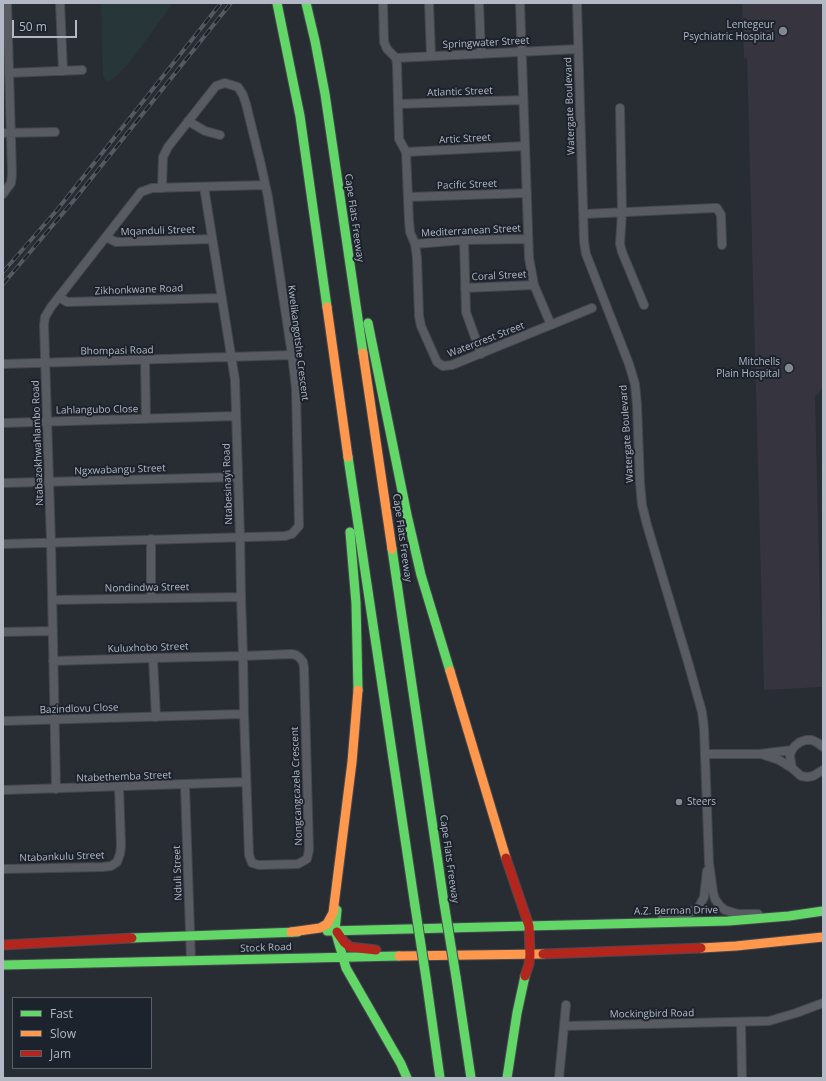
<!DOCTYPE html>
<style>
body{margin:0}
#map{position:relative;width:826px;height:1081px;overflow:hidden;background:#282c33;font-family:"Open Sans",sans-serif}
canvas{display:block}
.frame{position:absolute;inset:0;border:4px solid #b2b8c4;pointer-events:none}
.legend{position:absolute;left:12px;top:997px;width:140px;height:72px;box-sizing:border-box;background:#1d232d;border:1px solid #595f69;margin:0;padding:5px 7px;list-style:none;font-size:12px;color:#b2b8c4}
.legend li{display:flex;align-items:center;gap:8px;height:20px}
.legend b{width:20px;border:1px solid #595f69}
.scale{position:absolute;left:12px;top:20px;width:65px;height:18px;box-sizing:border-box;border:2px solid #b2b8c4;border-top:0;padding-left:5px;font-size:12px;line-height:14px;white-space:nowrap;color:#b2b8c4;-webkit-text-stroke:3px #1d232d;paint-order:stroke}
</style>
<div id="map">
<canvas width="826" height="1081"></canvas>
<div class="frame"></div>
<ul class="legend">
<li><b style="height:5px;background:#63d668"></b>Fast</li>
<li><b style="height:5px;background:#ff974d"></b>Slow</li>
<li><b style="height:5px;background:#b3261e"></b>Jam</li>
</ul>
<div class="scale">50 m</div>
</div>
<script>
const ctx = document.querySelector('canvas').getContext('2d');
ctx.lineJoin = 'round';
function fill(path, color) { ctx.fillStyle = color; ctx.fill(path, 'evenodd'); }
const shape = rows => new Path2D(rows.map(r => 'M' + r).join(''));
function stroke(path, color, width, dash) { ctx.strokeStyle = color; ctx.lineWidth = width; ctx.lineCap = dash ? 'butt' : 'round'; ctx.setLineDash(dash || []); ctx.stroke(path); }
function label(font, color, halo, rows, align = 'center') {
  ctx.font = font + ' "Open Sans",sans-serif'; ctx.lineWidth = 4; ctx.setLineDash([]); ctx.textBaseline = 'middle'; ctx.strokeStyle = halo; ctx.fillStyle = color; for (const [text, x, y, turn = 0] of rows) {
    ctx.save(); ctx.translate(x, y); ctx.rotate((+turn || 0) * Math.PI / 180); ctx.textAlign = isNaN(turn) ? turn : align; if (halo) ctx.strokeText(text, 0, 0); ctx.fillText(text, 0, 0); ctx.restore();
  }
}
const medical = shape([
 [742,3,823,3,823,388,815,396,822,687,764,690,747,59,744,58]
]);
const green = shape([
 [101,3,173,3,130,62,113,79,107,82,103,77]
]);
const street = shape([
 [60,3,63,71],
 [383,3,384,42,387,49,396,58,397,65,399,139,406,152,409,221,410,232,415,244,417,258,419,316,421,326,437,362,443,366,452,365,592,308],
 [429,3,431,55],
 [479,3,481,54],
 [520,3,529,258,534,285,551,325],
 [577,3,584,242,586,254,629,364,635,384,637,405,640,483,642,505,647,525,688,662,702,712,704,728,709,863,713,892,715,899,720,906,725,910,738,914,758,914],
 [396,58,578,49],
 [9,73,82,70],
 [398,104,523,100],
 [620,108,622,212,620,244,622,252,644,305],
 [188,121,205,131,220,135],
 [3,133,55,132],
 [406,152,525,146],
 [3,194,11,183,12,174,7,3],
 [409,197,527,193],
 [584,214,714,208,717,208,721,215,722,245],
 [106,237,116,242,212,239],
 [464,240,466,312,481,354],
 [415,244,464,240,527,239],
 [465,288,534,285],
 [59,297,67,302,222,298],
 [145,360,146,419],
 [3,364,292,355],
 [3,423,236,416],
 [3,483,238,477],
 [151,539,151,598],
 [3,544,285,536,292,534,299,526,296,388,292,355,268,197,261,165,246,104,243,95,238,87,225,83,216,86,168,147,163,157,162,188],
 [52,600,241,597],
 [3,632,53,631],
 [153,658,156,717],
 [53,661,153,658,243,656,291,654,296,655,300,658,303,662,304,668,309,850,307,859,298,864,259,865,252,863,249,855,244,714,243,656,241,597,240,537,235,380,204,187],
 [3,721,244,714],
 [823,747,818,743,812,740,806,740,800,742,795,746,791,751,790,756,792,768,801,776,807,777,813,776,823,770],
 [705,754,759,754,792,750],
 [764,755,779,760,792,768],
 [185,785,191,961],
 [56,789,51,543,44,325,45,317,51,307,141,192,152,188,265,185],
 [3,790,246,782],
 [3,869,103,867,111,866,117,862,120,854,121,846,119,787],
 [662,918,688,914,699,907,704,897,707,871],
 [741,1022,742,1078],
 [564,1026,769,1021,796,1013,823,1003],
 [559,1078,566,1005]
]);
const fast = shape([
 [277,3,300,116,327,307],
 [306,3,315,41,325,94,363,353],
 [368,323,407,515,421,575,450,671],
 [348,457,415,906],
 [350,532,356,603,358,690],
 [392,549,444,903],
 [337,910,335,930,346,968,401,1064,407,1078],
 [327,931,728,921,789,916,823,911],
 [132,938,298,932],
 [3,965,399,956],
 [456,977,471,1078],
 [426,978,440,1078],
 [507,1078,517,1013,525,976]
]);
const slow = shape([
 [327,307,348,457],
 [363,353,392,549],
 [450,671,506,858],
 [291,932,320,928,327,924,333,913,352,762,358,690],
 [701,948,736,946,823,937],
 [399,956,543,954]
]);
const jam = shape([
 [506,858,529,926,530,955,529,964,525,976],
 [337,932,344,942,350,947,376,950],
 [3,945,132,938],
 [543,954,701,948]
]);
const rail = shape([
 [3,272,57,210,221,3],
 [3,284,75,199,231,3]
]);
const fastBridge = shape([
 [444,903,456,977],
 [415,906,426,978]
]);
const markers = [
 [783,31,5,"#828791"],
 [789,368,5,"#828791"],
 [679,802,4,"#828791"]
];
const poiNames = [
 ["Lentegeur",774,25],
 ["Psychiatric Hospital",774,37],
 ["Mitchells",780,362],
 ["Plain Hospital",780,374],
 ["Steers",687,802,"left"]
];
const streetNames = [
 ["Springwater Street",486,43,-3],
 ["Atlantic Street",460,92,-2],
 ["Watergate Boulevard",570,106,-92],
 ["Artic Street",465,139,-3],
 ["Pacific Street",467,185,-2],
 ["Cape Flats Freeway",354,218,82],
 ["Mqanduli Street",158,231,-2],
 ["Mediterranean Street",471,231,-3],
 ["Coral Street",499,276,-3],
 ["Zikhonkwane Road",139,290,-2],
 ["Watercrest Street",486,340,-21],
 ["Kwelikangotshe Crescent",298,343,83],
 ["Bhompasi Road",117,351,-1],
 ["Lahlangubo Close",97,410,-1],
 ["Watergate Boulevard",627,434,-94],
 ["Ntabazokhwahlambo Road",38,443,-92],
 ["Ngxwabangu Street",120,470,-2],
 ["Ntabesinayi Road",228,484,-92],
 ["Cape Flats Freeway",402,538,82],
 ["Nondindwa Street",147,588,-1],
 ["Kuluxhobo Street",148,648,-2],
 ["Bazindlovu Close",79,709,-2],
 ["Ntabethemba Street",124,777,-2],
 ["Nongcangcazela Crescent",297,786,-92],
 ["Ntabankulu Street",62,857,-2],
 ["Cape Flats Freeway",449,859,82],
 ["Nduli Street",178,873,-92],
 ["A.Z. Berman Drive",676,911,-1],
 ["Stock Road",266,948,-2],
 ["Mockingbird Road",652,1014,-1]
];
fill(medical, '#35343f');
fill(green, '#273638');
stroke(street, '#44474c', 10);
stroke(fast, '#464950', 11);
stroke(slow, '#464950', 11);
stroke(jam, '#464950', 11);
stroke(street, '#585b61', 8);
stroke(fast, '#63d668', 9);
stroke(slow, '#ff974d', 9);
stroke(jam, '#b3261e', 9);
stroke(rail, '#565a5f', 4);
stroke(rail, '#1d232d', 2.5, [8]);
stroke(fastBridge, '#45484f', 11, []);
stroke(fastBridge, '#63d668', 9);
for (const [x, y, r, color] of markers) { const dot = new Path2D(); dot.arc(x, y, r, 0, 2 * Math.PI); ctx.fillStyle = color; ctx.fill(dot); stroke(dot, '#1d232d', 1.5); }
label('10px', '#b2b8c4', '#1d232d', poiNames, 'right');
label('10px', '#b2b8c4', '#1d232d', streetNames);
</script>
